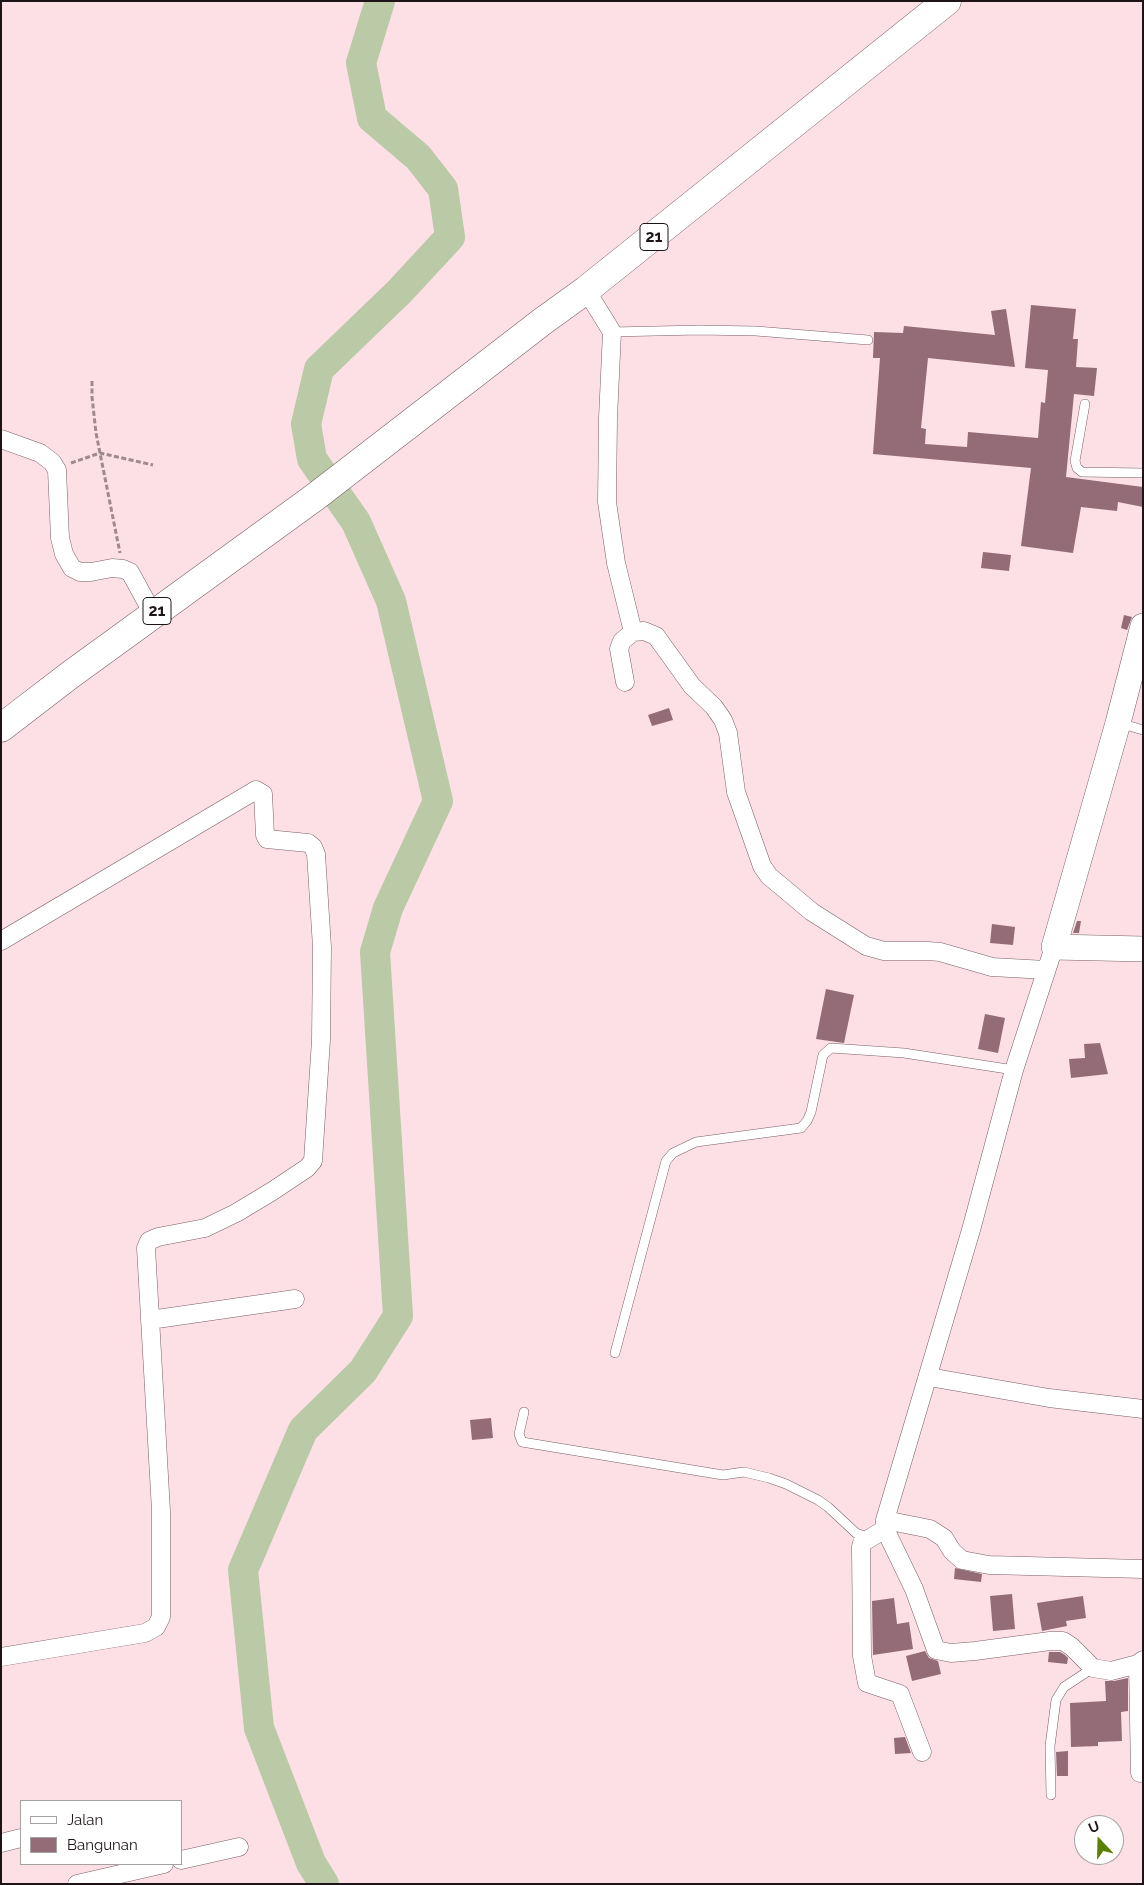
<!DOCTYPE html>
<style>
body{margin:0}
#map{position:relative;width:1144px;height:1885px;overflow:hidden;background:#fddfe6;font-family:Raleway,sans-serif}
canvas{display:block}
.frame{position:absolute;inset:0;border:2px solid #1e1417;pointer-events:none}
.legend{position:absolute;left:20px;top:1800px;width:162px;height:65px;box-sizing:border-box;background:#fff;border:1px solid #a5a1a2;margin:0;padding:6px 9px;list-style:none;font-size:15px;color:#1e1417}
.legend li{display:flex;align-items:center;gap:10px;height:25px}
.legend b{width:25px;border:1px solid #a5a1a2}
.north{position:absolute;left:1074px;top:1815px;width:50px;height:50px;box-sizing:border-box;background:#fff;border:1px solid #a5a1a2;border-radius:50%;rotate:339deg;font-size:14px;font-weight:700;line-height:20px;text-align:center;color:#1e1417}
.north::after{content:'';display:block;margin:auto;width:18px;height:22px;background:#5a8000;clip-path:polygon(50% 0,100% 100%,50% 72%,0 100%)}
</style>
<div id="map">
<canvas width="1144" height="1885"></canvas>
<div class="frame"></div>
<ul class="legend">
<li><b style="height:6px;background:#fff"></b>Jalan</li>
<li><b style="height:14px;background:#936c77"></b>Bangunan</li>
</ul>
<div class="north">U</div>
</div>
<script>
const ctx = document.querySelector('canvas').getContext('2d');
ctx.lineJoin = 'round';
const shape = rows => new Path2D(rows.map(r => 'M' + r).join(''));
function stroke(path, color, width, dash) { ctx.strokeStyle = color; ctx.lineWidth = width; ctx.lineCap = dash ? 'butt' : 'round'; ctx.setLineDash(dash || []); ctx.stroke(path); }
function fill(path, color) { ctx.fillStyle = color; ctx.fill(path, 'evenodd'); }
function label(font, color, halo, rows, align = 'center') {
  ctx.font = font + ' Raleway,sans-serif'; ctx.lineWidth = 4; ctx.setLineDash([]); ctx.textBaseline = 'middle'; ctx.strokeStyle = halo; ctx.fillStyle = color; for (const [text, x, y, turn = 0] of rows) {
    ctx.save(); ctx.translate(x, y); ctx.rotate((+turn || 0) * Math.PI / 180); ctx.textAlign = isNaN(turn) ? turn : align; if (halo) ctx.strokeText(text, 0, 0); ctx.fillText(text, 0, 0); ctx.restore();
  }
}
const river = shape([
 [324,1884,311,1863,259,1728,243,1570,303,1430,363,1371,398,1316,375,952,388,908,438,801,391,601,356,522,312,459,306,424,319,369,399,292,450,237,443,189,418,157,372,118,361,63,380,1]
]);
const building = shape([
 [1031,305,1076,309,1073,339,1078,339,1076,367,1097,368,1094,396,1074,394,1066,477,1143,487,1143,507,1118,502,1117,511,1081,507,1073,553,1021,546,1031,468,873,454,880,358,873,358,874,332,903,333,904,326,995,335,991,311,1006,309,1015,367,928,358,921,428,926,429,925,444,967,447,968,432,1038,438,1041,402,1045,403,1048,370,1025,368],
 [983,552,1011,555,1009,571,981,568],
 [1124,615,1132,617,1127,630,1121,628],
 [669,708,673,720,652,726,648,715],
 [1077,921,1081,921,1079,933,1073,933],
 [992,924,1015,927,1013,945,990,943],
 [826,989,854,995,844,1043,816,1039],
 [985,1014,1005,1018,998,1053,978,1049],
 [1100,1043,1108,1074,1071,1078,1069,1059,1085,1058,1084,1044],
 [491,1418,493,1438,472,1440,470,1420],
 [955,1568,982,1574,981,1582,954,1579],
 [1012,1594,1015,1629,993,1631,990,1596],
 [1083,1596,1086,1618,1066,1621,1067,1626,1042,1631,1037,1603],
 [894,1598,897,1624,909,1622,913,1649,873,1655,872,1601],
 [925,1651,929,1658,938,1661,941,1674,912,1681,906,1656],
 [1049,1652,1060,1652,1065,1655,1068,1658,1067,1664,1048,1662],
 [1128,1678,1128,1711,1121,1712,1122,1741,1098,1742,1098,1746,1071,1747,1070,1703,1106,1701,1105,1681,1114,1681],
 [905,1737,911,1753,895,1754,894,1738],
 [1068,1751,1068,1776,1057,1776,1056,1752]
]);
const path = shape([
 [92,381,92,397,96,433,120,553],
 [71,463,100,453,153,465]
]);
const lane = shape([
 [612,332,699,330,756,331,868,340],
 [1085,404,1075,461,1077,468,1082,472,1143,473],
 [1119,723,1143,730],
 [615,1353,666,1161,673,1153,696,1142,801,1128,807,1121,811,1112,823,1055,831,1048,904,1053,1014,1070],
 [524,1412,519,1434,522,1442,723,1475,744,1472,769,1478,786,1484,818,1500,828,1507,856,1533,861,1535,870,1537],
 [1051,1795,1050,1746,1056,1700,1064,1687,1093,1668]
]);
const street = shape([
 [586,290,612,332,608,418,607,502,616,563,633,632,622,641,619,649,625,682],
 [1,439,40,453,52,462,57,470,60,538,64,554,72,568,80,572,91,572,112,568,123,569,130,572,153,614],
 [633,632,644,631,656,636,692,686,714,707,723,720,728,733,736,792,762,866,769,876,812,912,866,946,884,951,928,951,940,952,992,967,1046,970],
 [1,941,256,790,263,794,265,835,267,839,308,843,313,847,316,854,322,947,321,1040,313,1161,307,1168,271,1192,236,1213,205,1228,158,1237,149,1241,146,1248,161,1511,161,1617,156,1627,145,1633,1,1657],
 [1054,947,1014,1070,971,1230,885,1520,885,1529,914,1589,936,1650,951,1653,975,1651,1050,1641,1063,1641,1072,1647,1093,1668,1111,1671,1138,1664,1143,1660],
 [150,1320,295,1299],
 [929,1377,1049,1398,1143,1409],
 [885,1520,930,1529,944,1538,952,1551,962,1560,989,1565,1143,1569],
 [885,1529,862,1543,861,1547,862,1656,867,1683,900,1694,922,1752],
 [1138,1664,1140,1773],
 [1,1843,21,1838],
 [181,1860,239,1847],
 [77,1884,164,1864]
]);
const secondary = shape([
 [1143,626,1118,723,1054,947,1143,949]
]);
const highway = shape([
 [1,728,70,675,315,497,543,321,586,290,947,1]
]);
const shields = [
 [654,237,28],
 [157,611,28]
];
const shieldNames = [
 ["21",654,237],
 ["21",157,611]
];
stroke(river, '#bacaa6', 30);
fill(building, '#936c77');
stroke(lane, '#795f66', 10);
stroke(street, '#795f66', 19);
stroke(secondary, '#795f66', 26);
stroke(highway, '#795f66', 29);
stroke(path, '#9e898e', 3, [5, 2.5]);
stroke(lane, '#fff', 9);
stroke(street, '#fff', 18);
stroke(secondary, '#fff', 25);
stroke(highway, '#fff', 28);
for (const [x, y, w] of shields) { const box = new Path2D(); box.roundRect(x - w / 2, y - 13.5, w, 27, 4); ctx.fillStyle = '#fff'; ctx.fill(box); stroke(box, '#1e1417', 1); }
label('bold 16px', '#1e1417', null, shieldNames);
</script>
